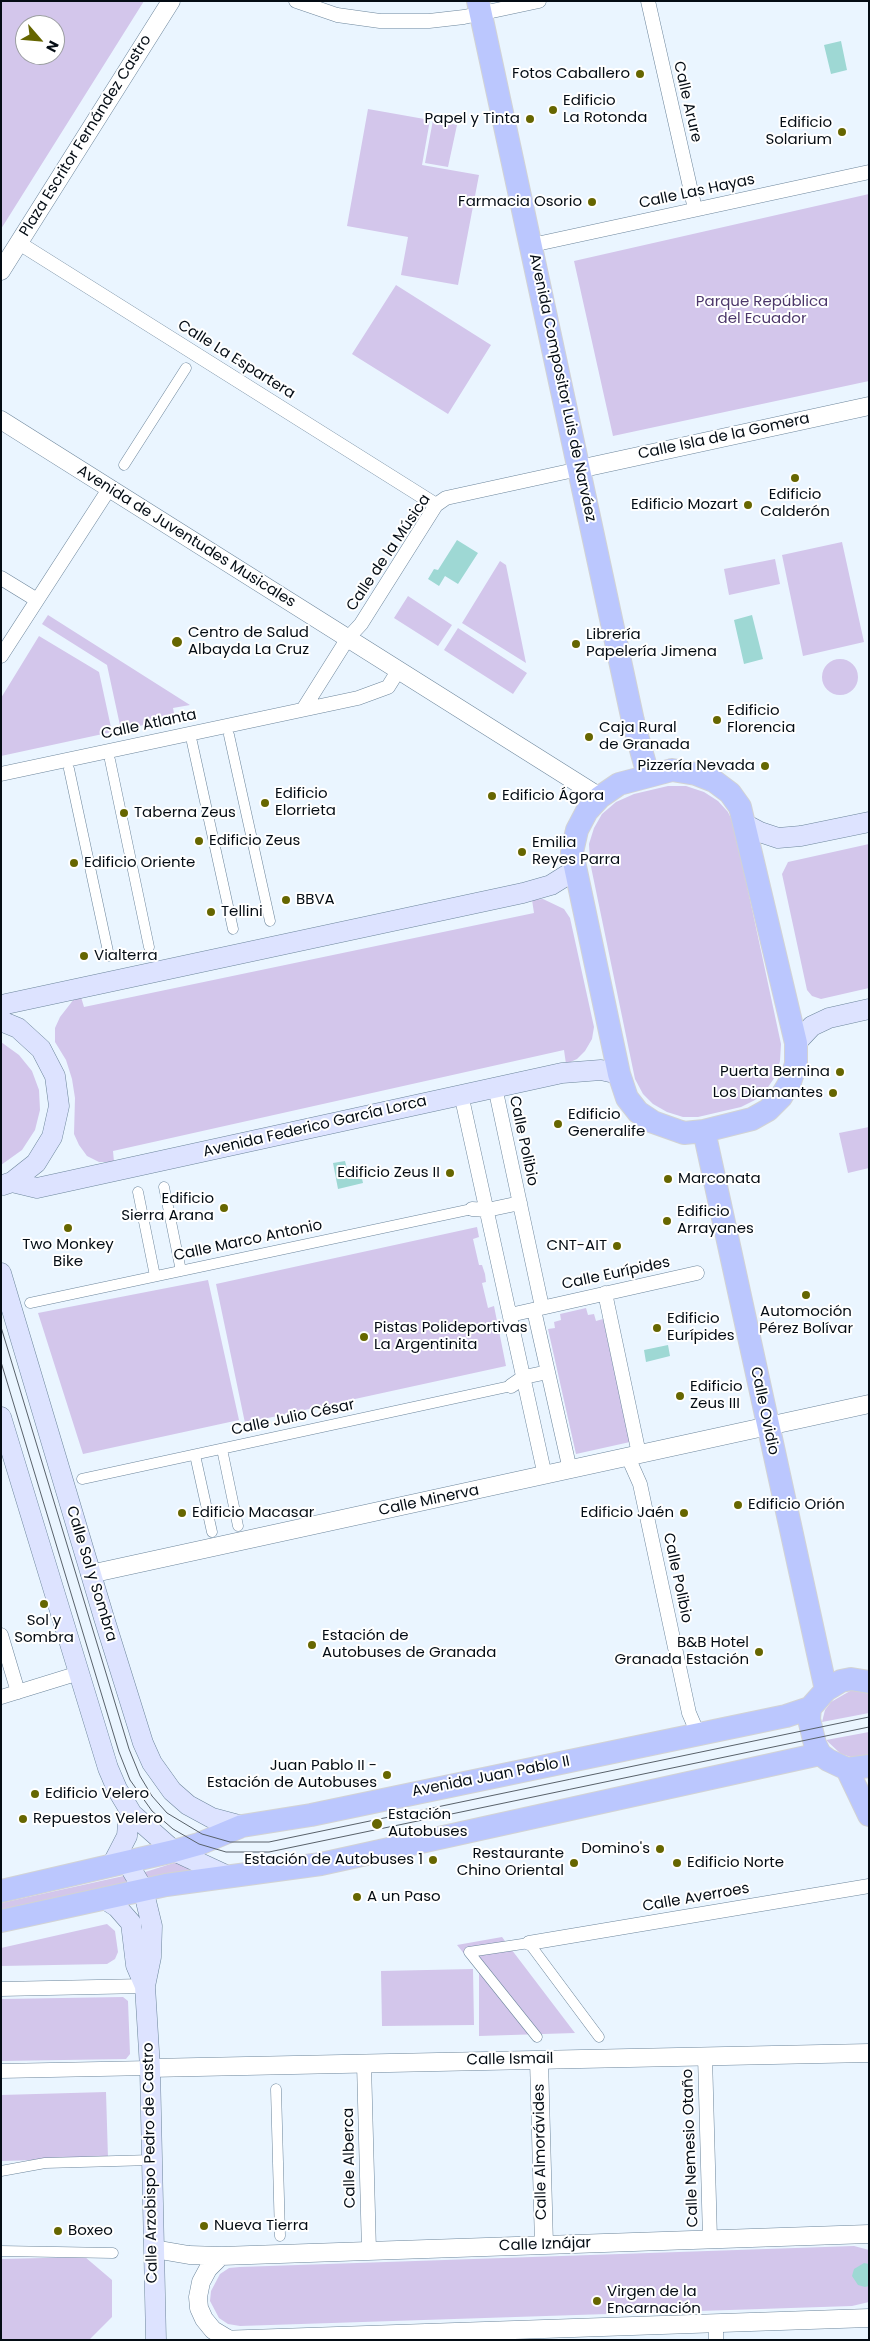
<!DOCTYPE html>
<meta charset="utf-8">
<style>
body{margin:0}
#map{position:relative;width:870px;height:2341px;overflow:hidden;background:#eaf5ff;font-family:Poppins,sans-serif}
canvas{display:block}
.frame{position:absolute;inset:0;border:2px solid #040c14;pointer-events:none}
.north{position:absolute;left:15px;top:15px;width:50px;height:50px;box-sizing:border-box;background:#fff;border:1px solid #9b9ea1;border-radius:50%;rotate:117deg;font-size:14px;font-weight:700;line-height:20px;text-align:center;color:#040c14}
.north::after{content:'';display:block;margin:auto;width:18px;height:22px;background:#660;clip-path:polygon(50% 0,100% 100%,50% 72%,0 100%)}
</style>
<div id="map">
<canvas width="870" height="2341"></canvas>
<div class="frame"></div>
<div class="north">N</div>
</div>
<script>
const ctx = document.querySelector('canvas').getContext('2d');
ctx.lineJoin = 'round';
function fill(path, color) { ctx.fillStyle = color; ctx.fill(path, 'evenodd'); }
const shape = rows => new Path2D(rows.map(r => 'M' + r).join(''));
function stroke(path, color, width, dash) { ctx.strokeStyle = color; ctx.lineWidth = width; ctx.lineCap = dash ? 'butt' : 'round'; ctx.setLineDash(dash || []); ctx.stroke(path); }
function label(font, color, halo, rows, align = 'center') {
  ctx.font = font + ' Poppins,sans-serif'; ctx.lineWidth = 4; ctx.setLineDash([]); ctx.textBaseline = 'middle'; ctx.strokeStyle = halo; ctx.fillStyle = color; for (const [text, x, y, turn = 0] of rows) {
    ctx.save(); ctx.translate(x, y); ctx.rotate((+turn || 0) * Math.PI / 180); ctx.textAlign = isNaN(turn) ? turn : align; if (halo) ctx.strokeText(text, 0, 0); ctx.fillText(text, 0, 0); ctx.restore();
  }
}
const green = shape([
 [1,1,144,1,1,229],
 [25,25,55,25,55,55,25,55],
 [368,109,430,120,422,165,479,175,458,285,401,275,408,237,347,226],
 [433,120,457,125,448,167,425,163],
 [869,194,869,381,613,436,574,261],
 [396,285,491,345,448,414,352,354],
 [842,542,864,642,803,656,782,555],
 [775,559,780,584,729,595,724,569],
 [500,561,506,565,526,663,462,623],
 [408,596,452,625,438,646,394,618],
 [48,615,190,705,173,708,175,718,121,730,107,665,42,624],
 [458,628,527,673,513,694,444,650],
 [39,636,99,672,112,732,1,756,1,698],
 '822 677a18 18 0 1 1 36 0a18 18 0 1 1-36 0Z',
 [668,786,686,786,704,792,718,801,728,812,734,825,781,1044,780,1061,775,1077,766,1090,755,1100,741,1107,698,1117,683,1117,667,1112,653,1104,643,1094,635,1079,590,862,589,844,594,828,602,814,616,802,634,794],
 [869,844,869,988,821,999,812,996,807,990,782,874,788,862],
 [543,899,564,909,570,918,594,1027,592,1039,585,1051,577,1059,566,1064,564,1050,113,1151,114,1162,99,1162,87,1156,79,1145,74,1134,75,1098,72,1079,66,1060,55,1042,55,1028,60,1017,74,999,81,997,84,1007,534,913,532,900],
 [1,1042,19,1055,32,1071,39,1090,40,1110,35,1130,22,1150,1,1165],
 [869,1127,869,1168,848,1173,839,1133],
 [477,1227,479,1237,473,1239,479,1265,482,1265,485,1274,486,1282,482,1283,488,1308,494,1306,506,1366,245,1423,216,1284],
 [208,1280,239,1420,83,1454,38,1313],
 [586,1308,588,1315,594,1314,596,1321,603,1319,630,1442,576,1454,548,1329,555,1328,554,1322,561,1320,560,1314],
 [850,1691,860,1691,869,1694,869,1713,822,1722,825,1710,831,1702],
 [869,1732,869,1754,861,1757,851,1757,841,1754,826,1740],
 [177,1862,193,1871,147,1879,142,1873],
 [128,1875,133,1882,1,1911,1,1903],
 [107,1924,115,1931,118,1952,115,1959,107,1964,1,1966,1,1948],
 [502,1937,575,2033,479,2036,479,1972,457,1945],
 [473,1969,474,2025,382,2026,381,1971],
 [123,1997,128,2001,130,2054,126,2059,1,2061,1,1999],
 [106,2092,108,2158,1,2161,1,2095],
 [854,2246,869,2250,869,2302,852,2306,240,2326,228,2324,219,2318,210,2301,211,2291,220,2274,229,2268,240,2267],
 [85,2257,112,2280,112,2317,89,2340,1,2340,1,2259]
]);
const water = shape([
 [841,41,847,70,831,74,824,45],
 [457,540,478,553,458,584,445,576,439,586,428,579,434,569,438,570],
 [752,615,763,659,744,664,734,620],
 [345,1161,349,1177,361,1174,363,1183,338,1189,333,1163],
 [668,1345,670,1356,646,1362,644,1350],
 [864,2263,869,2264,869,2286,865,2287,858,2285,852,2276,854,2269]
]);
const pedestrian = shape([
 [124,465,186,368],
 [229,735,270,921],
 [192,742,233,929],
 [110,760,149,947],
 [69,769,109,956],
 [164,1187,181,1271],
 [138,1192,155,1276],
 [30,1303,472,1209],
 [222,1449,238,1526],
 [195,1455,212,1532],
 [82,1479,511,1386],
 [537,2037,469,1952,529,1943,599,2037],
 [276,2089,280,2236],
 [1,2171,45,2163,152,2160],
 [1,2251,113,2253]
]);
const minor = shape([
 [296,1,337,15,380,21,429,21,464,17,539,1],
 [648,1,695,209],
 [19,243,436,505],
 [532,245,869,172],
 [1,578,37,600],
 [1,656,109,489],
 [304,708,348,638,361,624,436,505,446,498,579,469],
 [1,774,358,698,388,687,398,671],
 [495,1087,542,1307],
 [461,1094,545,1476],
 [472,1209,487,1210,520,1203],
 [605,1293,639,1454],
 [534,1310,570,1470],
 [510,1315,697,1273],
 [511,1386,524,1377,548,1372],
 [628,1457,640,1484,689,1713,695,1727,703,1732],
 [1,1635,18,1692],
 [1,1697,79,1673],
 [529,1943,869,1886],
 [1,1989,145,1986],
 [705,2056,710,2239],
 [364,2064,369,2251],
 [1,2071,150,2068],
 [716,2322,716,2340]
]);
const tertiary = shape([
 [1,271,171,1],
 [1,420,600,797],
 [579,469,869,406],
 [90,1574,869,1404],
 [539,2060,544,2245],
 [150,2068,869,2053],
 [154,2249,189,2255,221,2256,869,2234],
 [221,2256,208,2269,201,2282,198,2297,199,2308,204,2319,213,2330,228,2339],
 [219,2340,869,2318]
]);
const secondary = shape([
 [745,824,760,832,778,838,801,836,869,822],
 [1,1008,6,1004,523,893,551,885,575,870],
 [1,1021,18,1028,41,1049,55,1076,59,1106,52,1137,36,1163,12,1182,3,1185],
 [796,1043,812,1026,829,1018,869,1009],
 [12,1182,37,1188,562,1073,601,1070,619,1074],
 [1,1273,104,1618,143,1743,152,1763,172,1791,188,1805,212,1818,242,1826],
 [1,1417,79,1673,108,1768,117,1789,132,1814,174,1851,228,1876],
 [127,1862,143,1889,152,1926,151,1957,145,1986,150,2068,156,2340],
 [112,1865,127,1836,128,1823,132,1814],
 [103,1898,117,1907,131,1923,136,1965,145,1986]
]);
const primary = shape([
 [478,1,633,721,648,775],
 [672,770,696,774,714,781,730,793,740,807,796,1043,796,1064,790,1082,781,1097,768,1110,752,1119,704,1131,684,1133,653,1122,638,1112,627,1098,619,1074,572,852,577,830,587,811,600,797,619,784,672,770],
 [704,1131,826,1690],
 [869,1682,851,1679,841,1681,826,1690,810,1708,809,1719,815,1744,820,1754,828,1760,847,1769,869,1766],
 [847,1769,869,1815],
 [1,1891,174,1851,199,1844,242,1826,311,1815,786,1716,810,1708],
 [1,1921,166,1885,321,1864,820,1754]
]);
const tram = shape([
 [1,1327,129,1749,140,1776,152,1796,167,1813,202,1834,230,1842,269,1842,869,1717],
 [1,1362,119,1752,130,1780,152,1811,173,1829,199,1844,226,1852,269,1852,869,1727]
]);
const markers = [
 [640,74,5,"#660"],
 [553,110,5,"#660"],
 [530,119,5,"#660"],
 [842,132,5,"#660"],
 [592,202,5,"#660"],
 [795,478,5,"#660"],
 [748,505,5,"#660"],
 [177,642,6,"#660"],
 [576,644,5,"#660"],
 [717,720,5,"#660"],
 [589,737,5,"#660"],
 [765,766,5,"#660"],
 [492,796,5,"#660"],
 [265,803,5,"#660"],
 [124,813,5,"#660"],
 [199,841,5,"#660"],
 [522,852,5,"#660"],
 [74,863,5,"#660"],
 [286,900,5,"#660"],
 [211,912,5,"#660"],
 [84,956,5,"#660"],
 [840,1072,5,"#660"],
 [833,1093,5,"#660"],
 [558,1124,5,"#660"],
 [450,1173,5,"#660"],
 [668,1179,5,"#660"],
 [224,1208,5,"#660"],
 [667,1221,5,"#660"],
 [68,1228,5,"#660"],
 [617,1246,5,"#660"],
 [806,1295,5,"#660"],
 [657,1328,5,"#660"],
 [364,1337,5,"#660"],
 [680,1396,5,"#660"],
 [738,1505,5,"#660"],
 [182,1513,5,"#660"],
 [684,1513,5,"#660"],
 [44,1604,5,"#660"],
 [312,1645,5,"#660"],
 [759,1652,5,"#660"],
 [387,1775,5,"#660"],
 [35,1794,5,"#660"],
 [23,1819,5,"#660"],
 [377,1824,6,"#660"],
 [660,1849,5,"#660"],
 [433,1860,5,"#660"],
 [574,1863,5,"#660"],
 [677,1863,5,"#660"],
 [357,1897,5,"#660"],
 [204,2226,5,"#660"],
 [58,2231,5,"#660"],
 [597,2301,5,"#660"]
];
const poiNames = [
 ["Fotos Caballero",630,74,"right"],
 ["Edificio",563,101],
 ["La Rotonda",563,118],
 ["Papel y Tinta",520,119,"right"],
 ["Edificio",832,123,"right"],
 ["Solarium",832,140,"right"],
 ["Farmacia Osorio",582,202,"right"],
 ["Edificio",795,495,"center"],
 ["Calderón",795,512,"center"],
 ["Edificio Mozart",738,505,"right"],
 ["Centro de Salud",188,633],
 ["Albayda La Cruz",188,650],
 ["Librería",586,635],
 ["Papelería Jimena",586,652],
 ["Edificio",727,711],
 ["Florencia",727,728],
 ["Caja Rural",599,728],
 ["de Granada",599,745],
 ["Pizzería Nevada",755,766,"right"],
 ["Edificio",275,794],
 ["Elorrieta",275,811],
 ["Edificio Ágora",502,796],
 ["Taberna Zeus",134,813],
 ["Edificio Zeus",209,841],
 ["Emilia",532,843],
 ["Reyes Parra",532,860],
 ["Edificio Oriente",84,863],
 ["BBVA",296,900],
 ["Tellini",221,912],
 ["Vialterra",94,956],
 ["Puerta Bernina",830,1072,"right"],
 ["Los Diamantes",823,1093,"right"],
 ["Edificio",568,1115],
 ["Generalife",568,1132],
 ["Edificio Zeus II",440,1173,"right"],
 ["Marconata",678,1179],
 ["Edificio",214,1199,"right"],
 ["Sierra Arana",214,1216,"right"],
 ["Edificio",677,1212],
 ["Arrayanes",677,1229],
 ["Two Monkey",68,1245,"center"],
 ["Bike",68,1262,"center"],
 ["CNT-AIT",607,1246,"right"],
 ["Automoción",806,1312,"center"],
 ["Pérez Bolívar",806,1329,"center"],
 ["Edificio",667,1319],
 ["Eurípides",667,1336],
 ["Pistas Polideportivas",374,1328],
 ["La Argentinita",374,1345],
 ["Edificio",690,1387],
 ["Zeus III",690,1404],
 ["Edificio Orión",748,1505],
 ["Edificio Macasar",192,1513],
 ["Edificio Jaén",674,1513,"right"],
 ["Sol y",44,1621,"center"],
 ["Sombra",44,1638,"center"],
 ["Estación de",322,1636],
 ["Autobuses de Granada",322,1653],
 ["B&B Hotel",749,1643,"right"],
 ["Granada Estación",749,1660,"right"],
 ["Juan Pablo II -",377,1766,"right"],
 ["Estación de Autobuses",377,1783,"right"],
 ["Edificio Velero",45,1794],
 ["Estación",388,1815],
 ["Autobuses",388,1832],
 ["Repuestos Velero",33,1819],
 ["Domino's",650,1849,"right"],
 ["Restaurante",564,1854,"right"],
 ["Chino Oriental",564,1871,"right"],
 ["Estación de Autobuses 1",423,1860,"right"],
 ["Edificio Norte",687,1863],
 ["A un Paso",367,1897],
 ["Nueva Tierra",214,2226],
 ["Boxeo",68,2231],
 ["Virgen de la",607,2292],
 ["Encarnación",607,2309]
];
const streetNames = [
 ["Calle Arure",687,102,77],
 ["Plaza Escritor Fernández Castro",86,136,-58],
 ["Calle Las Hayas",697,192,-12],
 ["Calle La Espartera",236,360,32],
 ["Avenida Compositor Luis de Narváez",562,388,78],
 ["Calle Isla de la Gomera",724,437,-12],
 ["Avenida de Juventudes Musicales",186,537,32],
 ["Calle de la Música",389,553,-56],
 ["Calle Atlanta",149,725,-12],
 ["Avenida Federico García Lorca",315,1127,-13],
 ["Calle Polibio",523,1141,78],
 ["Calle Marco Antonio",248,1241,-12],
 ["Calle Eurípides",616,1274,-12],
 ["Calle Ovidio",764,1411,78],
 ["Calle Julio César",293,1418,-12],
 ["Calle Minerva",429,1501,-12],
 ["Calle Sol y Sombra",91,1574,73],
 ["Calle Polibio",677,1578,78],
 ["Avenida Juan Pablo II",491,1777,-11],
 ["Calle Averroes",696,1898,-10],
 ["Calle Ismail",510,2060,-1],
 ["Calle Nemesio Otaño",691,2148,-92],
 ["Calle Almorávides",541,2152,-91],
 ["Calle Alberca",350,2158,-91],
 ["Calle Arzobispo Pedro de Castro",151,2163,-91],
 ["Calle Iznájar",545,2245,-2]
];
const parkNames = [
 ["Parque República",762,302],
 ["del Ecuador",762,319]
];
fill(green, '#d3c6eb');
fill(water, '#9ed8d4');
stroke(pedestrian, '#6d869c', 11);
stroke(minor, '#6d869c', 15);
stroke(tertiary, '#6d869c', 19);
stroke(secondary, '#6d869c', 21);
stroke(primary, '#d2d3d5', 24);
stroke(pedestrian, '#fff', 10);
stroke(minor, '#fff', 14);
stroke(tertiary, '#fff', 18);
stroke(secondary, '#dde3ff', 20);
stroke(primary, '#bbc7fe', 22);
stroke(tram, '#58616a', 1);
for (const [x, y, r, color] of markers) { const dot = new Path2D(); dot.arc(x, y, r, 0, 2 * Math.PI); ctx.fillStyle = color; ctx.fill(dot); stroke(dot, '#fff', 2); }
label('15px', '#040c14', '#fff', poiNames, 'left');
label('15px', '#040c14', '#fff', streetNames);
label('15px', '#4c376b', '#fff', parkNames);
</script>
